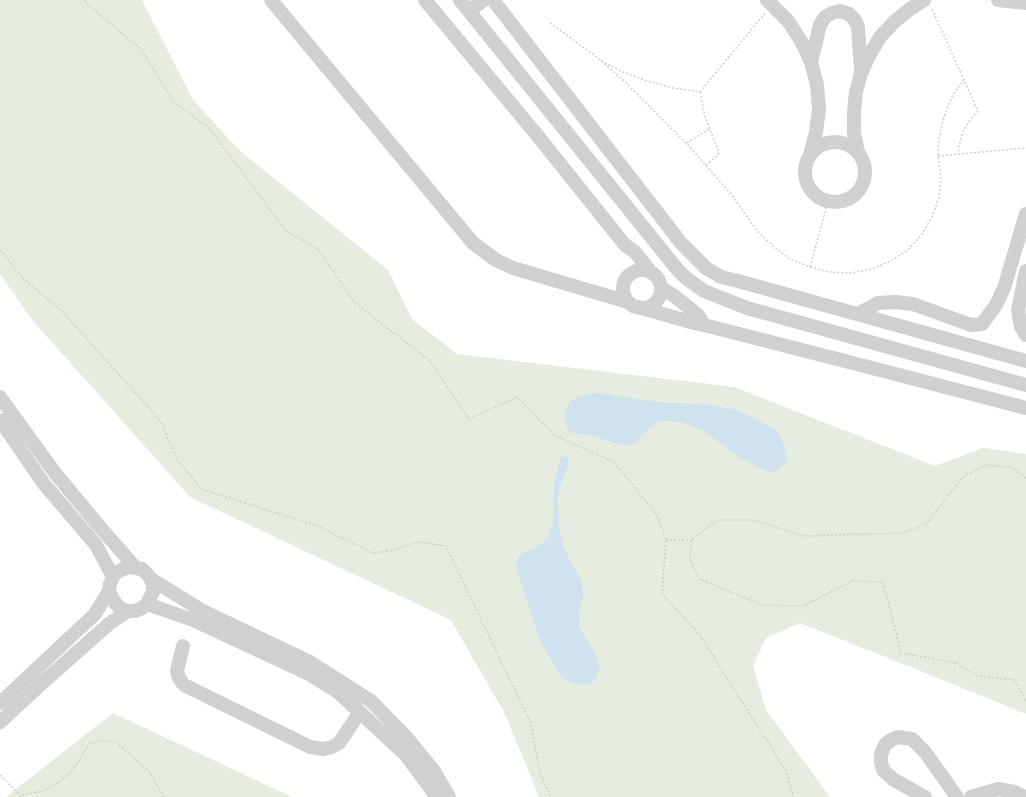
<!DOCTYPE html>
<style>
body{margin:0}
canvas{display:block;background:#fff}
</style>
<canvas width="1026" height="797"></canvas>
<script>
const ctx = document.querySelector('canvas').getContext('2d');
ctx.lineJoin = 'round';
function fill(path, color) { ctx.fillStyle = color; ctx.fill(path, 'evenodd'); }
const shape = rows => new Path2D(rows.map(r => 'M' + r).join(''));
function stroke(path, color, width, dash) { ctx.strokeStyle = color; ctx.lineWidth = width; ctx.lineCap = dash ? 'butt' : 'round'; ctx.setLineDash(dash || []); ctx.stroke(path); }
const green = shape([
 [0,0,142,0,193,100,239,150,388,270,412,319,457,354,734,387,935,466,983,448,1026,454,1026,714,926,673,800,623,766,638,753,666,766,710,830,797,539,797,505,714,451,620,190,497,33,321,0,274],
 [113,713,292,797,6,797]
]);
const water = shape([
 [600,393,657,402,711,405,736,410,751,416,778,432,785,448,786,458,785,463,778,470,772,472,765,471,737,456,704,431,683,422,665,421,657,423,649,428,636,442,628,446,622,445,590,435,571,433,567,427,565,419,568,405,571,401,576,398,589,394],
 [562,457,567,457,569,462,560,488,558,497,559,529,563,545,569,559,582,582,583,596,579,612,580,629,594,651,598,660,599,667,597,676,594,681,589,684,583,685,576,684,566,680,559,673,551,660,539,638,516,567,518,558,521,554,538,547,549,537,553,521,554,485,560,460]
]);
const path = shape([
 [85,0,87,4,141,49,174,102,209,128,286,231,317,248,355,303,430,361,469,419,517,397,554,435,614,462,657,515,666,540,662,594,699,634,786,771,794,797],
 [932,9,978,111,970,120,963,131,960,142,958,154],
 [550,23,599,59,624,81,687,144,732,195,757,231,773,246,790,259,810,267,830,272,851,273,872,269,891,261,908,250,922,234,932,217,939,197,941,177,938,156,939,140,942,124,947,108,954,93,964,80],
 [601,61,623,72,647,81,673,88,700,92],
 [700,92,765,13],
 [700,92,705,117,719,152,718,155,706,165],
 [687,143,709,129],
 [938,156,1026,148],
 [0,250,23,278,63,312,159,419,178,461,201,489,318,526,373,553,394,550,417,542,446,546,531,724,540,773,551,797],
 [810,267,828,201],
 [1026,478,1014,468,986,465,963,477,926,524,902,533,803,536,754,520,717,520,691,540,690,560,700,579,762,605,803,606,852,581,883,582,901,653,956,663,978,676,1015,680,1026,702],
 [666,540,691,540],
 [0,775,20,795],
 [20,797,20,795,43,791,62,780,73,770,89,744,100,740,117,743,149,771,164,797]
]);
const minor = shape([
 [271,0,473,243,496,260,513,268,628,302],
 [425,0,537,135,625,245,635,252,650,271],
 [460,0,677,269,686,278,704,291,747,308,1026,385],
 [493,0,681,243,706,268,721,277,738,281,1026,361],
 [767,0,788,21,801,41,811,62,817,85,819,109,816,132,810,155],
 [998,0,1026,3],
 [469,11,484,0],
 [811,62,820,25,825,17,832,13,840,11,849,14,855,20,858,27,861,70],
 '805 172a30 30 0 1 1 60 0a30 30 0 1 1-60 0Z',
 [858,152,854,133,854,112,856,92,861,73,870,54,880,37,894,22,910,9,924,0],
 '623 289a19 19 0 1 1 38 0a19 19 0 1 1-38 0Z',
 [1026,271,1018,310,1021,327,1026,335],
 [661,288,673,295,698,315,704,325],
 [638,307,694,323,704,325,849,362,1026,408],
 [858,314,878,303,895,302,913,304,971,325,982,324,996,305,1004,288,1026,214],
 [0,397,55,473,99,526,135,567],
 [0,420,44,484,96,545,113,577],
 [151,579,201,610,308,661,371,701,407,738,434,771,449,797],
 [147,604,193,620,311,675,338,692,405,754,431,789,436,797],
 [183,646,177,671,179,678,184,685,310,747,323,749,332,747,339,743,360,712],
 [0,703,95,614,109,591,110,584,113,577,117,572,123,569,129,567,142,569,147,574,151,579,153,585,153,592,147,604,142,608,135,611,128,611,121,609,116,604,112,598,109,591],
 [0,722,41,684,110,623,128,611],
 [925,797,894,780,883,770,881,762,881,754,885,745,891,740,898,737,912,739,925,752,957,797],
 [971,797,998,789,1014,792,1025,797]
]);
fill(green, '#e6ecdf');
fill(water, '#cfe2ee');
stroke(path, '#cdcdcd', 1.5, [2, 2]);
stroke(minor, '#d0d0d0', 14);
</script>
